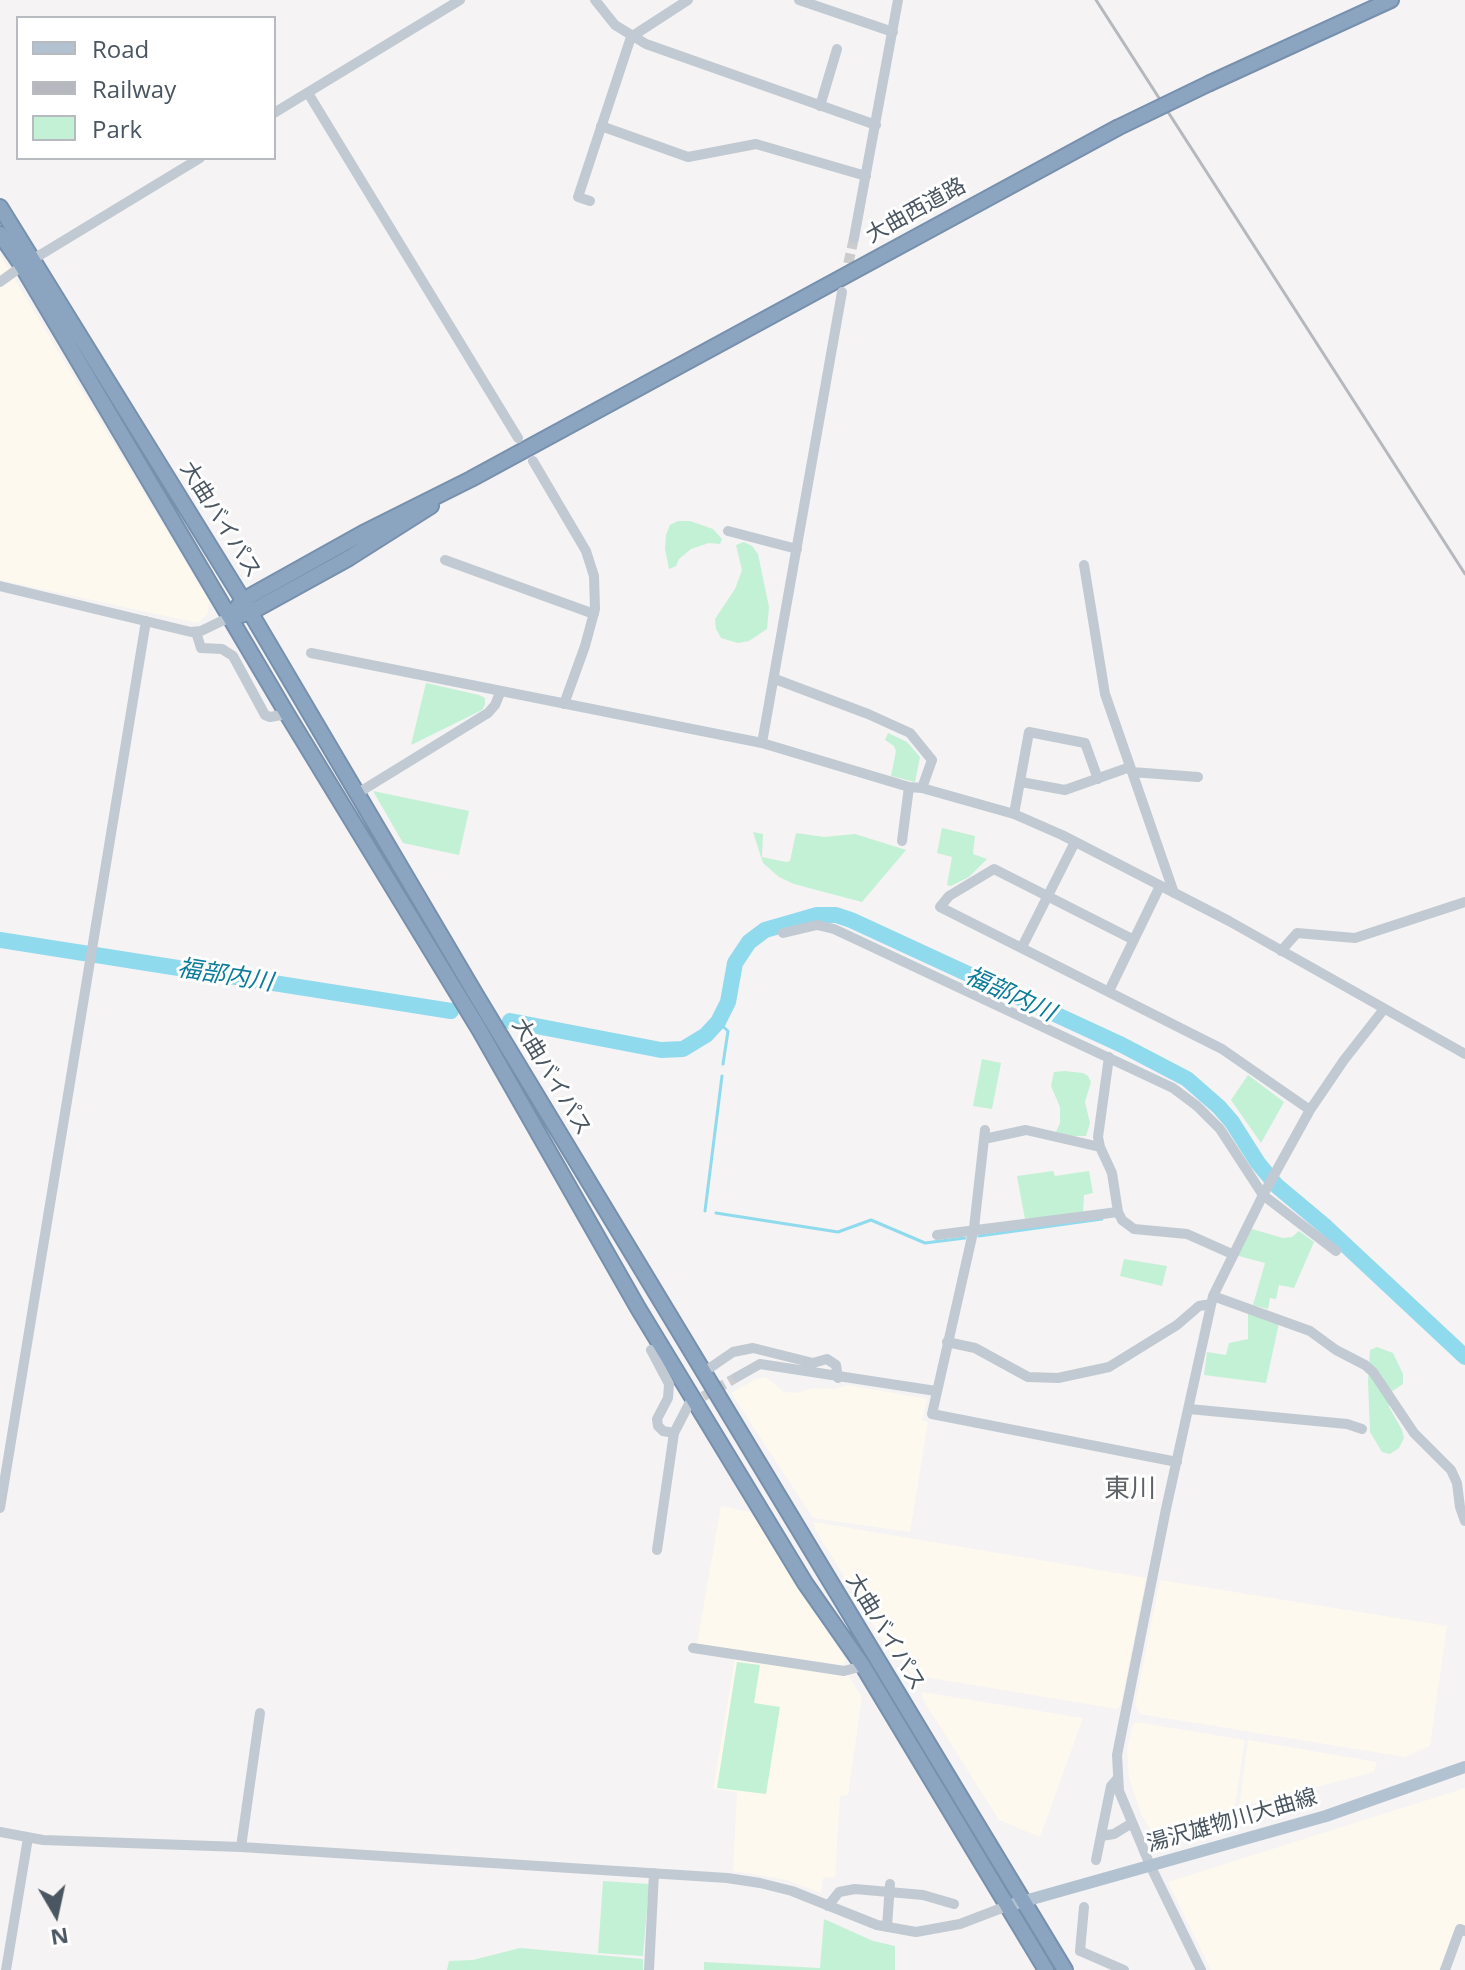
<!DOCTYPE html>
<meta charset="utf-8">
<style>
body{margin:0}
#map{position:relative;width:1465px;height:1970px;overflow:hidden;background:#f5f3f3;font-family:"Open Sans",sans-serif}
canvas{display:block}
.legend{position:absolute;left:16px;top:16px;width:260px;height:144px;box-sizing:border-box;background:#fff;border:2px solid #b7bbc0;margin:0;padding:10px 14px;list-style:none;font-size:24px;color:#4a5661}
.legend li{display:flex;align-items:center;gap:16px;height:40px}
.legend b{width:40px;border:2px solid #b7bbc0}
.north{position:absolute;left:16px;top:1874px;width:80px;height:80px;-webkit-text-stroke:6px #fff;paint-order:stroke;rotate:171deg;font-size:22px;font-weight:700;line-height:32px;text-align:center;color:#4a5661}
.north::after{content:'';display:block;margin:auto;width:28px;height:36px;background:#4a5661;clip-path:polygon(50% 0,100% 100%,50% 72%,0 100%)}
</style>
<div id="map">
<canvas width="1465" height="1970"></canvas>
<ul class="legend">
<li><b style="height:10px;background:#b3c2d1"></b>Road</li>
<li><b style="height:10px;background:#b5b8bd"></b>Railway</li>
<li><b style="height:22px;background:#c3f1d5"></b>Park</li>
</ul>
<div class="north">N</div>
</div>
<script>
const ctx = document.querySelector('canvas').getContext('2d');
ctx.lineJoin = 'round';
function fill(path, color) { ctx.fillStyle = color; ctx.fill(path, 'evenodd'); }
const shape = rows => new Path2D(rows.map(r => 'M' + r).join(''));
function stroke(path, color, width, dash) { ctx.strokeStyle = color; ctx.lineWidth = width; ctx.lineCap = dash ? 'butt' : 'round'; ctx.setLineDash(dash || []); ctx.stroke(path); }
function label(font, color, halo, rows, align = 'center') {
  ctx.font = font + ' "Open Sans","Noto Sans JP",sans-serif'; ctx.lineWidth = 6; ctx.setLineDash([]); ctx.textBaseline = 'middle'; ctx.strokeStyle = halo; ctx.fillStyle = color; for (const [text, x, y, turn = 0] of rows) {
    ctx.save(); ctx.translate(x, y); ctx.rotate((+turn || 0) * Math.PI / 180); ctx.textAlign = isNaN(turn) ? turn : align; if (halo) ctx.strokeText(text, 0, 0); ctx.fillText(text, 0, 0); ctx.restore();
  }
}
const commercial = shape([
 [0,255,209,601,208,613,198,623,0,580],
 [766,1377,784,1392,797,1393,812,1388,834,1389,848,1385,927,1399,922,1420,928,1422,910,1532,813,1518,731,1393,756,1379],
 [721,1506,751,1512,846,1660,843,1665,697,1644],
 [814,1522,1146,1578,1121,1704,1117,1709,912,1675,898,1656,893,1657,815,1529],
 [1160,1580,1447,1626,1430,1746,1405,1757,1140,1714,1135,1705],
 [735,1658,848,1675,862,1697,848,1795,840,1796,835,1877,823,1878,821,1893,787,1880,733,1871,737,1792,713,1789],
 [922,1692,1083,1718,1040,1837,999,1820,922,1698],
 [1136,1722,1245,1740,1233,1818,1157,1841,1141,1814,1129,1777,1127,1750,1132,1727],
 [1248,1740,1377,1762,1374,1772,1239,1807],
 [1465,1788,1465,1926,1457,1923,1439,1970,1211,1970,1168,1882]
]);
const green = shape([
 [678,521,690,521,713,529,722,539,720,544,709,543,691,549,679,559,676,566,669,569,665,549,666,535,670,525],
 [744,542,752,546,758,554,769,607,767,629,749,641,738,643,721,638,716,629,715,619,735,589,742,570,736,545],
 [426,683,479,695,485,698,485,705,482,710,411,745],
 [888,733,907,742,920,757,915,782,891,776,896,751,894,746,885,740],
 [373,791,469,811,459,855,403,843],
 [942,828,975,836,973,854,987,859,969,877,951,886,947,885,952,857,937,853],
 [753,832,763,834,762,857,786,862,790,861,796,833,824,837,855,834,906,850,862,902,794,884,779,877,763,863],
 [982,1059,1001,1063,992,1109,973,1106],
 [1065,1071,1083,1073,1088,1076,1091,1082,1085,1102,1090,1123,1086,1136,1067,1136,1056,1132,1060,1123,1060,1107,1051,1086,1054,1072],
 [1248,1075,1284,1102,1261,1143,1231,1100],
 [1053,1171,1055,1176,1089,1171,1093,1193,1084,1195,1083,1213,1025,1219,1017,1176],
 [1252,1229,1283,1238,1292,1237,1299,1231,1314,1242,1294,1288,1279,1285,1276,1299,1270,1298,1268,1309,1253,1305,1265,1263,1235,1255],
 [1124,1259,1167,1266,1162,1286,1120,1276],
 [1248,1313,1279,1323,1266,1383,1204,1375,1207,1352,1226,1355,1229,1343,1248,1339],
 [1377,1347,1393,1353,1403,1374,1403,1384,1391,1392,1389,1407,1402,1430,1404,1438,1399,1448,1390,1454,1382,1452,1370,1432,1368,1381,1370,1350],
 [737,1662,760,1665,754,1703,780,1707,766,1794,717,1788],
 [603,1881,649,1884,643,1956,598,1953],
 [824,1919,873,1941,895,1946,895,1970,704,1970,704,1962,820,1968],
 [520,1948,643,1959,643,1970,447,1970,449,1961,473,1960]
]);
const stream = shape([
 [718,1022,728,1031,723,1064],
 [705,1211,722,1076],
 [716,1213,838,1232,871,1220,925,1243,965,1238],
 [979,1236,1102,1219]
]);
const river = shape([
 [0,940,451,1011],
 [510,1021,661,1050,683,1049,706,1035,718,1022,728,1002,735,963,749,942,765,930,817,915,836,915,851,920,1122,1045,1187,1079,1219,1107,1232,1122,1258,1163,1277,1186,1326,1227,1465,1357]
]);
const minorTunnel = shape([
 [845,278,854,238],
 [690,1404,737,1377]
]);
const minor = shape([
 [595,0,615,25,646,44,876,125],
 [799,0,893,32],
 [308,93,518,438],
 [820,106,837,49],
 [274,113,460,0],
 [601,126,688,157,756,144,866,176],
 [590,201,578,197,631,37,688,0],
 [854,238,898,0],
 [0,282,22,266,200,158],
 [533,461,586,551,594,576,595,609,585,646,564,704],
 [728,531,797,549],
 [445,560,594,614],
 [1084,565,1105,694,1174,893],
 [0,586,191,632,201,631,230,617],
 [196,632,201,648,222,649,233,656,265,715,270,717,287,714],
 [311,653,762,743,909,787,922,788,1014,814,1062,835,1229,921,1465,1054],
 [775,679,868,714,910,733,932,760,922,788],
 [762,743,842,292],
 [1132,772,1198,777],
 [1021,782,1065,790,1130,767],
 [358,793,488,713,495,705,500,693],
 [1014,814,1029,732,1085,743,1098,779],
 [902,841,909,787],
 [783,933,817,925,834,929,1173,1088,1197,1106,1220,1129,1263,1195,1336,1251],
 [1134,940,994,869,949,896,940,907,1222,1049,1310,1110],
 [1022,947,1075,842],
 [1281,951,1297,933,1355,938,1465,902],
 [1109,991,1160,886],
 [1109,1057,1098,1137,1100,1147,1112,1173,1118,1212,1122,1220,1134,1229,1187,1234,1232,1254],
 [985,1130,974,1228,932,1414,1177,1462],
 [984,1139,1026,1130,1100,1147],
 [937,1235,1118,1212],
 [1213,1296,1310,1331,1336,1350,1365,1365,1373,1372,1414,1433,1451,1470,1457,1483,1460,1507,1465,1521],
 [947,1342,975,1348,1028,1377,1058,1378,1109,1367,1177,1325,1199,1306,1211,1304],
 [651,1350,669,1384,668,1398,657,1419,658,1426,663,1431,674,1433],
 [704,1372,733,1352,753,1348,813,1363,827,1359,836,1365,838,1378],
 [737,1377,760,1364,936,1391],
 [1189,1409,1347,1424,1362,1429],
 [0,1508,146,621],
 [657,1550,674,1433,689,1404],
 [693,1648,844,1671,863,1666],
 [0,1832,43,1840,241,1847,727,1878,760,1883,792,1891,877,1925,916,1932,960,1924,1007,1906],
 [1101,1836,1114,1834,1132,1823],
 [241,1847,260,1713],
 [1096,1860,1111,1786,1118,1778],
 [828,1906,839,1892,855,1889,923,1895,954,1904],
 [1084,1907,1080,1951,1124,1970],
 [887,1927,890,1884],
 [6,1970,28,1838],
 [649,1970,654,1873],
 [1201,1970,1150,1865,1119,1791,1117,1755,1166,1509,1213,1296,1263,1195,1310,1110,1344,1060,1384,1009],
 [1445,1970,1460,1929,1465,1931]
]);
const major = shape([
 [1007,1906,1326,1816,1465,1767]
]);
const highway = shape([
 [1210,83,1391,0],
 [0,207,243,600,476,995,1065,1970],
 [0,234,22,266,287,714,479,1029,638,1308,805,1583,863,1666,1046,1970],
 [241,615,251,612,349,558,431,506],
 [230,617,243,600,363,533,471,479,1117,128]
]);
const rail = shape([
 [1096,0,1465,574]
]);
const highwayBridge = shape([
 [1117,128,1210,83]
]);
const streetNames = [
 ["大曲西道路",916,211,-29],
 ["大曲バイパス",220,520,58],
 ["大曲バイパス",551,1077,59],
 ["大曲バイパス",885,1632,59],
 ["湯沢雄物川大曲線",1232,1821,-16]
];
const waterNames = [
 ["福部内川",225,976,9],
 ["福部内川",1010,995,25]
];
const quarterNames = [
 ["東川",1130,1490]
];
fill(commercial, '#fdf9ef');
fill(green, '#c3f1d5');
stroke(stream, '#90daee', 3);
stroke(river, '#90daee', 16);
stroke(minorTunnel, '#caccce', 10, [10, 5]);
stroke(highway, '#7690ad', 18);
stroke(minor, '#c1cad2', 10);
stroke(major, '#b3c2d1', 12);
stroke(highway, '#8ba5c1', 14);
stroke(rail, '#b5b8bd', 3);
stroke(highwayBridge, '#7690ad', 18, []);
stroke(highwayBridge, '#8ba5c1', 14);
label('22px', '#4a5661', '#fff', streetNames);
label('italic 24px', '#0c7c9b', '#fff', waterNames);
label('26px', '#5f6368', '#fff', quarterNames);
</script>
